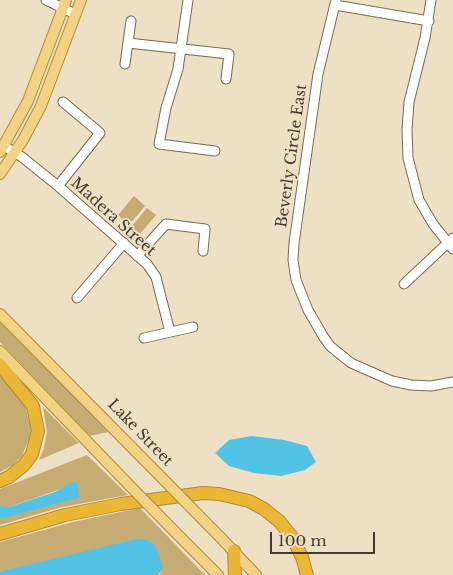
<!DOCTYPE html>
<style>
body{margin:0}
#map{position:relative;width:453px;height:575px;overflow:hidden;background:#eee0c4;font-family:"Libre Baskerville",serif}
canvas{display:block}
.scale{position:absolute;left:270px;top:532px;width:105px;height:22px;box-sizing:border-box;border:2px solid #403a2f;border-top:0;padding-left:6px;font-size:15px;line-height:18px;white-space:nowrap;color:#403a2f;-webkit-text-stroke:4px #eee0c4;paint-order:stroke}
</style>
<div id="map">
<canvas width="453" height="575"></canvas>
<div class="scale">100 m</div>
</div>
<script>
const ctx = document.querySelector('canvas').getContext('2d');
ctx.lineJoin = 'round';
function fill(path, color) { ctx.fillStyle = color; ctx.fill(path, 'evenodd'); }
const shape = rows => new Path2D(rows.map(r => 'M' + r).join(''));
function stroke(path, color, width, dash) { ctx.strokeStyle = color; ctx.lineWidth = width; ctx.lineCap = dash ? 'butt' : 'round'; ctx.setLineDash(dash || []); ctx.stroke(path); }
function label(font, color, halo, rows, align = 'center') {
  ctx.font = font + ' "Libre Baskerville",serif'; ctx.lineWidth = 4; ctx.setLineDash([]); ctx.textBaseline = 'middle'; ctx.strokeStyle = halo; ctx.fillStyle = color; for (const [text, x, y, turn = 0] of rows) {
    ctx.save(); ctx.translate(x, y); ctx.rotate((+turn || 0) * Math.PI / 180); ctx.textAlign = isNaN(turn) ? turn : align; if (halo) ctx.strokeText(text, 0, 0); ctx.fillText(text, 0, 0); ctx.restore();
  }
}
const green = shape([
 [134,196,145,206,129,225,118,215],
 [147,208,156,215,140,234,131,227],
 [0,322,52,374,108,432,90,436,0,342],
 [0,372,25,405,31,429,29,439,22,456,13,465,0,472],
 [43,407,79,443,39,460,44,448,47,432],
 [87,455,128,495,62,507,0,525,0,519,6,517,78,498,78,483,9,507,2,507,0,506,0,489],
 [140,508,205,575,158,575,161,572,0,572,0,542,73,522]
]);
const water = shape([
 [252,436,284,440,307,446,316,462,305,470,281,476,254,473,229,466,215,453,229,440],
 [73,482,78,483,79,498,0,519,0,506,9,507,55,492],
 [137,539,148,540,156,547,163,567,158,575,0,575,0,572,11,569]
]);
const minor = shape([
 [46,0,75,14],
 [188,0,178,69,166,108,159,144,215,151],
 [336,0,318,74,294,243,293,260,296,280,308,310,323,336,330,346,351,363,392,381,411,385,431,386,453,382],
 [431,0,425,38,409,102,407,130,408,158,419,200,433,224,453,249],
 [335,5,429,21],
 [128,43,229,54,226,79],
 [125,64,131,21],
 [4,146,22,157,58,186,147,264,156,277,170,332],
 [58,186,100,133,63,102],
 [137,256,166,224,205,229,203,251],
 [404,284,453,238],
 [77,298,124,243],
 [144,338,193,327]
]);
const major = shape([
 [0,152,28,101,66,0],
 [0,174,23,140,41,106,81,0],
 [0,314,166,482],
 [0,351,130,486],
 [220,537,256,575],
 [184,541,218,575]
]);
const highway = shape([
 [0,365,33,406,38,431,32,454,24,465,9,477,0,481],
 [0,534,65,515,121,504,203,493,219,494,249,501,264,509,280,522,292,537,302,557,307,575],
 [234,551,235,575]
]);
const majorBridge = shape([
 [166,482,220,537],
 [130,486,184,541]
]);
const streetNames = [
 ["Beverly Circle East",292,156,-82],
 ["Madera Street",113,217,42],
 ["Lake Street",140,433,46]
];
fill(green, '#c6ab73');
fill(water, '#52c3e4');
stroke(minor, '#766a51', 11);
stroke(major, '#ae8b34', 12);
stroke(highway, '#ae8b34', 14);
stroke(minor, '#fff', 9);
stroke(major, '#f2d386', 10);
stroke(highway, '#eab636', 12);
stroke(majorBridge, '#ae8b34', 12, []);
stroke(majorBridge, '#f2d386', 10);
label('15px', '#403a2f', '#eee0c4', streetNames);
</script>
